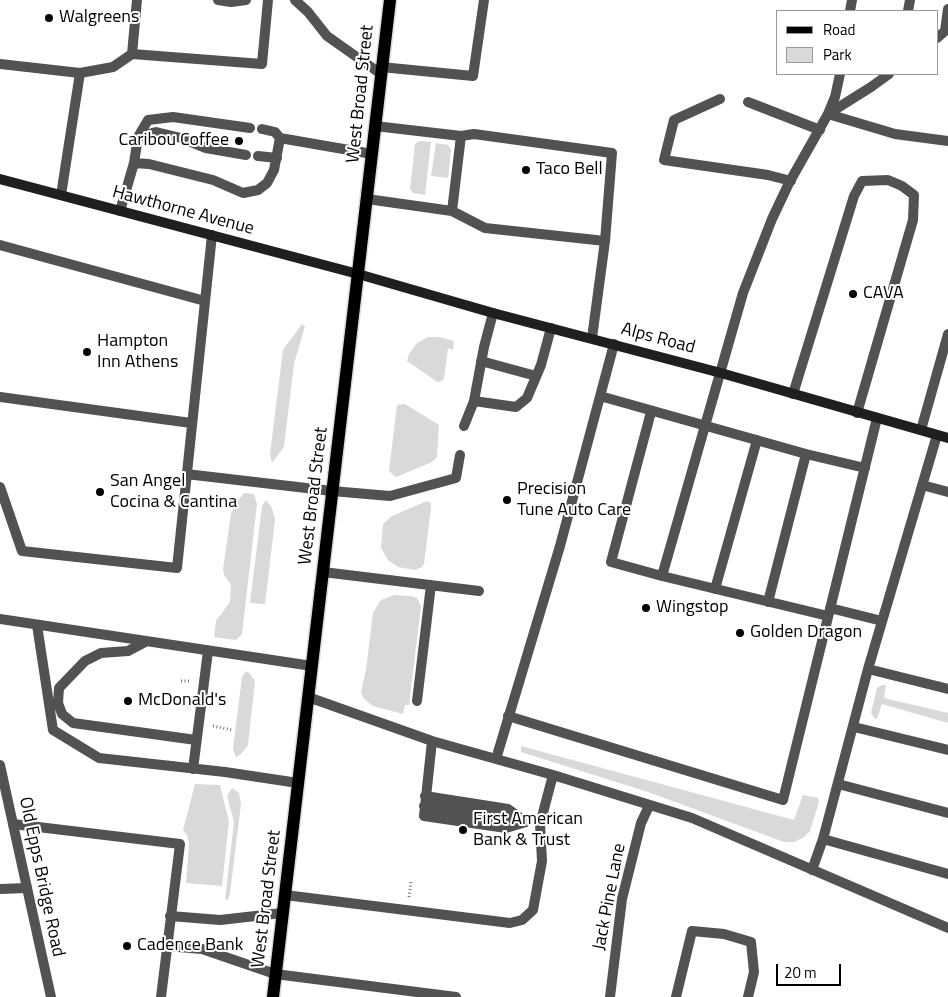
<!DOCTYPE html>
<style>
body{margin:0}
#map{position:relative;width:948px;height:997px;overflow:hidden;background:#fff;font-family:"Titillium Web",sans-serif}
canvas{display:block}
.legend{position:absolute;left:776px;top:10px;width:162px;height:65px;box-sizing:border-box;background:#fff;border:1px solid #999;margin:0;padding:6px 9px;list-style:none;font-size:15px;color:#000}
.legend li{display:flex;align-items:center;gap:10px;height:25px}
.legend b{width:25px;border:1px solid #999}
.scale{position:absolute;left:776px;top:964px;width:65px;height:22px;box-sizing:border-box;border:2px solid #000;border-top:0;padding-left:6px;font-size:15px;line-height:18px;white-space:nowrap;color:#000;-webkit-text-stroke:4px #fff;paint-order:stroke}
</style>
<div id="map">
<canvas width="948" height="997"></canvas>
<ul class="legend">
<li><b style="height:6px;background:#000"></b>Road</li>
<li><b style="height:14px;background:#d9d9d9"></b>Park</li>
</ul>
<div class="scale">20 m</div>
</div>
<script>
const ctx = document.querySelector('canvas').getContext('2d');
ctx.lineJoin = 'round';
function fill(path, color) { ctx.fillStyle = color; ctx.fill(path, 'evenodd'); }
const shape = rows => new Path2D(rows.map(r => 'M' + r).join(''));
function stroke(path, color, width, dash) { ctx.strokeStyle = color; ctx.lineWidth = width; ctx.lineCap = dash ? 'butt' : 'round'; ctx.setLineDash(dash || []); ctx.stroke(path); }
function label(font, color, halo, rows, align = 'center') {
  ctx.font = font + ' "Titillium Web",sans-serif'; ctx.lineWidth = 4; ctx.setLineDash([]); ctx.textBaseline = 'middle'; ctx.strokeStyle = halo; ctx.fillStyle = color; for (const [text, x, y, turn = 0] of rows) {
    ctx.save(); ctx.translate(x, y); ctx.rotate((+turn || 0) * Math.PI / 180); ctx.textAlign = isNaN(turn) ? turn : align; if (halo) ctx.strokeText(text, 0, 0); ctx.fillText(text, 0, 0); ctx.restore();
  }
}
const green = shape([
 [419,141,431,142,425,195,413,193,410,189,415,144],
 [436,143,448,145,451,150,448,178,431,176],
 [302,324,305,326,294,364,284,447,272,463,270,454,283,350],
 [428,337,439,337,454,341,453,350,448,348,444,379,440,382,436,381,407,361,409,354,416,344],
 [405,404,439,425,437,457,432,462,396,477,389,471,397,405],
 [244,493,254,494,257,504,242,634,236,640,214,637,216,621,230,602,231,585,224,575,223,569,231,514,234,506],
 [266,500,272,508,275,520,265,604,250,603,262,506],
 [427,501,431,503,431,507,424,564,422,567,415,570,398,567,388,560,381,548,383,524,392,516],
 [394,595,411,596,417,598,421,606,409,705,405,705,403,714,373,706,364,699,361,692,366,670,373,613,381,600],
 [246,671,250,674,255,681,248,745,241,754,236,757,233,749,242,677],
 [882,685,886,685,884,698,948,713,948,723,882,704,877,719,875,719,871,713,877,688],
 [521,746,794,820,803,795,818,798,819,802,810,831,803,838,794,842,784,842,648,792,521,752],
 [195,784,220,785,229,822,222,886,186,883,189,844,187,835,183,830],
 [232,788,239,793,241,804,230,893,228,900,225,899,234,822,227,796]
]);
const path = shape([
 [181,681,190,681],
 [213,726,232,730],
 [409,897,411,882]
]);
const service = shape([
 [218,0,231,2,246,0],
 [295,0,308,12,327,36,381,74],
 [850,11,852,0],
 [908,11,910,0],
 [937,38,945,31,948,9],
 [132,54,137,0],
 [0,64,80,73],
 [381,67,473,76,484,0],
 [720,99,674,120,664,160,768,175,791,181],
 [748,102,820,130],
 [828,114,895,134,948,141],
 [828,114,871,87,889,74],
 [375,126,461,136,474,134,612,153,605,241,592,338],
 [262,129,275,132,280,138,372,154],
 [138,137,156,132,181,138,206,148,246,155],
 [258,156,277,158],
 [134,163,149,164,213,180,243,193,258,190,267,183,274,170,280,138],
 [61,195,80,73,113,67,132,54,262,64,268,0],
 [367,199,452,211,485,228,605,241],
 [120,211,134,163,138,137,148,120,173,117,250,128],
 [452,211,461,136],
 [0,245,205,301],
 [481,361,536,376],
 [793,394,854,196,862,181,888,180,902,186,914,195,913,220,857,413],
 [600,396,806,454,865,468],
 [0,397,191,423],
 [474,401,516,407,527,398,541,365,551,328],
 [651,412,611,562,662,576,828,616],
 [464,426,474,401,484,347,493,313],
 [921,430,948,334],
 [186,474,332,491,390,496,456,478,460,455],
 [922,485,948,492],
 [0,487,22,551,177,568,212,235],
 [323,572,479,591],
 [662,576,743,293,772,219,789,183,828,114,835,97,840,74],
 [715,589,757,440],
 [768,602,806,454],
 [830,608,882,621],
 [0,619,312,666],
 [37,625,53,730,99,758,225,772,298,783],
 [147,641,128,651,101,653,85,661,59,688,58,703,62,714,73,723,196,740],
 [868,669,948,689],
 [308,697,432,741,553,775,692,818,948,928],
 [417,701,431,585],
 [508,716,783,800,877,418],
 [854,727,948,750],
 [432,741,424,816,506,828,526,822],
 [496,759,560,546,614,344],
 [193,769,208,651],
 [838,784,948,813],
 [425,796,508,809,523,820],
 [424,806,524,821],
 [13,824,180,844,161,997],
 [823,839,948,874],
 [812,870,823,839,868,669,937,435],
 [0,889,27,888],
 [285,895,510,923,522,920,533,910,542,861,540,824,553,775],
 [170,916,220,920,282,913],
 [167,946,202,949,275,974,456,997],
 [676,997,692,931,724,934,751,942,754,972,748,997]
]);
const minor = shape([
 [0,765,51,997],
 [610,997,622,899,641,823,649,806]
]);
const secondary = shape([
 [0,179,358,274,493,313,721,373,948,438]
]);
const primary = shape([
 [273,997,390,0]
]);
const markers = [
 [49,18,5,"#000"],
 [239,141,5,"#000"],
 [526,170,5,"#000"],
 [853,294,5,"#000"],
 [87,352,5,"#000"],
 [100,492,5,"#000"],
 [507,500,5,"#000"],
 [646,608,5,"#000"],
 [740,633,5,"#000"],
 [128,701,5,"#000"],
 [463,830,5,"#000"],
 [127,946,5,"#000"]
];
const poiNames = [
 ["Walgreens",59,18],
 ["Caribou Coffee",229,141,"right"],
 ["Taco Bell",536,170],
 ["CAVA",863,294],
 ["Hampton",97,342],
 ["Inn Athens",97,363],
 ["San Angel",110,482],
 ["Cocina & Cantina",110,503],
 ["Precision",517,490],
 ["Tune Auto Care",517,511],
 ["Wingstop",656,608],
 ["Golden Dragon",750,633],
 ["McDonald's",138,701],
 ["First American",473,820],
 ["Bank & Trust",473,841],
 ["Cadence Bank",137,946]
];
const streetNames = [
 ["West Broad Street",361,94,-84],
 ["Hawthorne Avenue",183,211,15],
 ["Alps Road",658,339,15],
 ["West Broad Street",314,496,-83],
 ["Old Epps Bridge Road",41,877,78],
 ["Jack Pine Lane",610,897,-79],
 ["West Broad Street",267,899,-83]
];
fill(green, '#d9d9d9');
stroke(primary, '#dbdbdb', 15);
stroke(path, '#747474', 3, [1, 2.5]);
stroke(service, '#525252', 10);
stroke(minor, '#525252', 10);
stroke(secondary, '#1f1f1f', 10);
stroke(primary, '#000', 12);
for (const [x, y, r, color] of markers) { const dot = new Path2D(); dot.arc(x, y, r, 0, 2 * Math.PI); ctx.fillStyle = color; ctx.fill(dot); stroke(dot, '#fff', 2); }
label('18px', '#000', '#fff', poiNames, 'left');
label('18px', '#000', '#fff', streetNames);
</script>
